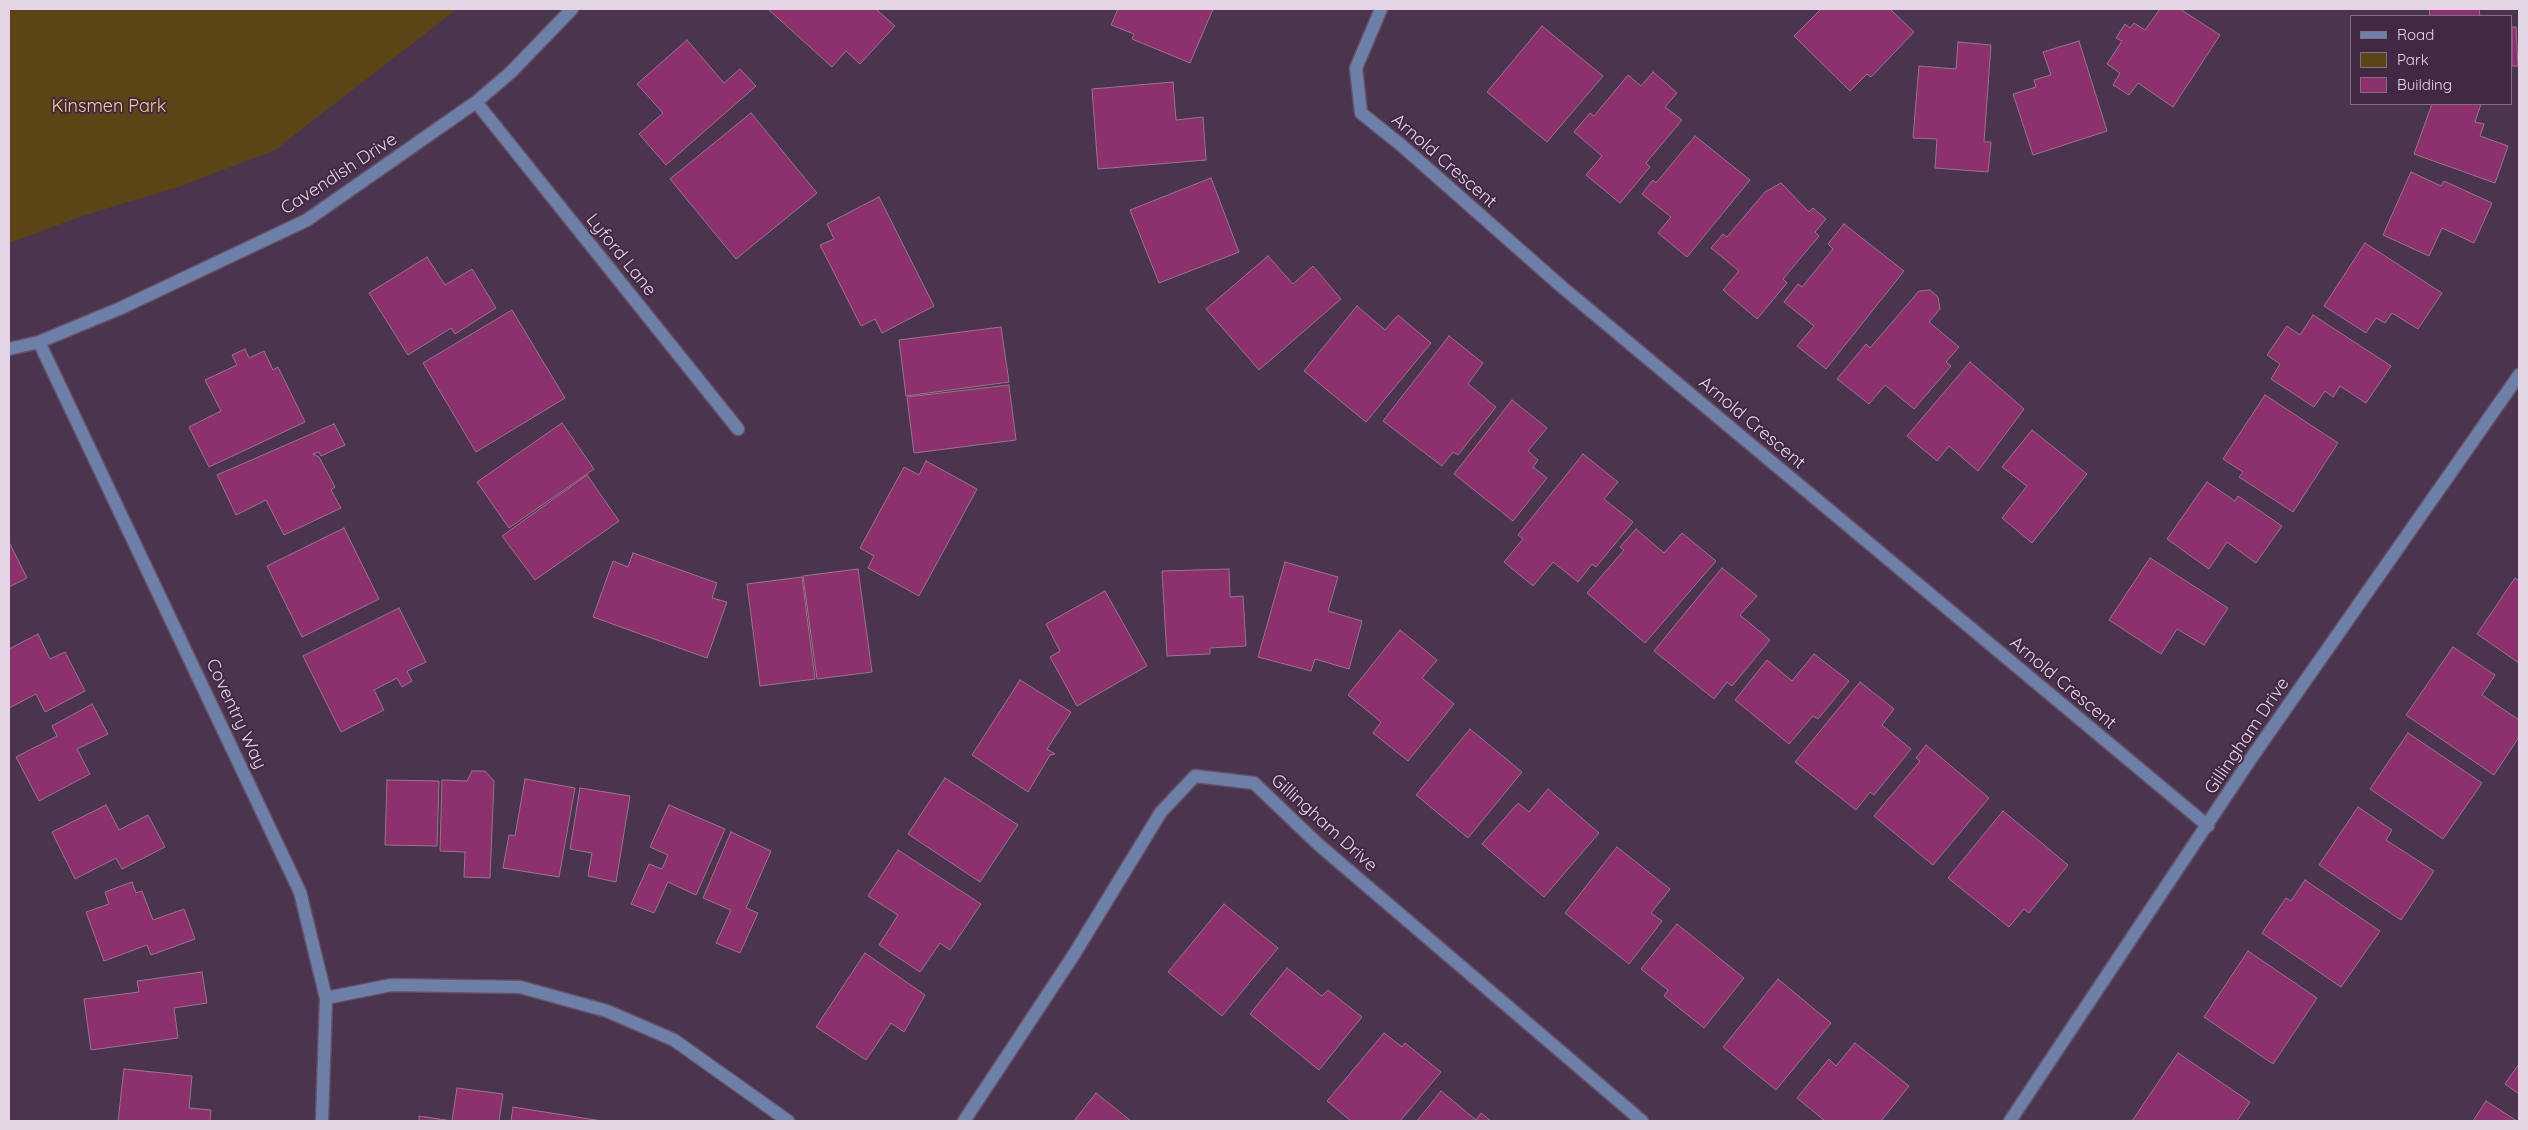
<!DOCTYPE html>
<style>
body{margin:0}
#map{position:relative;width:2528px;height:1130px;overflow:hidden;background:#4b344e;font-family:Quicksand,sans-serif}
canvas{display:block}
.frame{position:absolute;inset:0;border:10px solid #e4d5e5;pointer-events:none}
.legend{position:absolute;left:2350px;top:15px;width:162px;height:90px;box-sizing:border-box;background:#412943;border:1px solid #826e84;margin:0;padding:6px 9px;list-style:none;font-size:15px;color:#e4d5e5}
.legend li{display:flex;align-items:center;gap:10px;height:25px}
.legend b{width:25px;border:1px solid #826e84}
</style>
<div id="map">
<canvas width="2528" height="1130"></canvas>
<div class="frame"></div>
<ul class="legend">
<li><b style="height:6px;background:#6c80a8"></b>Road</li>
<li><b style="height:14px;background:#5c4514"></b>Park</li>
<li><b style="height:14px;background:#8c306e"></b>Building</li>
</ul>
</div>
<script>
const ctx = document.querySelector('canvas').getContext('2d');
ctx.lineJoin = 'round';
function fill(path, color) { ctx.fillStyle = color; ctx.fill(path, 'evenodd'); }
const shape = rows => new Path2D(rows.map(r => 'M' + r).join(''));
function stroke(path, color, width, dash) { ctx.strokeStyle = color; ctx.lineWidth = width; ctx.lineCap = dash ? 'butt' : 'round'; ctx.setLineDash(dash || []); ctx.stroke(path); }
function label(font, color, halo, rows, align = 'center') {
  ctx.font = font + ' Quicksand,sans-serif'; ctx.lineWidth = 4; ctx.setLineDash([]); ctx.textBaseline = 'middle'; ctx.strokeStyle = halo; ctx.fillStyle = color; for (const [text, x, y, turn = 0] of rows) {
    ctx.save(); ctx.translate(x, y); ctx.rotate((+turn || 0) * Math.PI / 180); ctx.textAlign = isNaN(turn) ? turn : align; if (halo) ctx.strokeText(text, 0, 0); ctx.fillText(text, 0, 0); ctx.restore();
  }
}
const green = shape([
 [9,9,457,9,275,150,178,187,85,215,9,243]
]);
const building = shape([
 [768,9,876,9,895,26,860,64,846,51,832,67,768,9],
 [1118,9,1213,9,1190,63,1132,39,1134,34,1111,25,1118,9],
 [1821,9,1890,9,1914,32,1871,77,1867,74,1850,91,1794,36,1821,9],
 [2160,9,2180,9,2220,35,2173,107,2138,83,2129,95,2113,85,2120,73,2107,64,2122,41,2116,38,2125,24,2130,28,2134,23,2145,30,2160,9],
 [2429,9,2479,9,2480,16,2430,16,2429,9],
 [1542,26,1603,76,1547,142,1487,92,1542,26],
 [2512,27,2516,27,2518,66,2512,66,2512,27],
 [687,40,724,83,740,69,756,86,666,165,639,134,663,113,637,84,687,40],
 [2079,41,2107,131,2033,155,2013,94,2036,87,2034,80,2051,75,2043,52,2079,41],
 [1958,42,1991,45,1984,142,1991,142,1988,172,1935,168,1937,139,1913,138,1919,66,1956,69,1958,42],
 [1653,72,1677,93,1665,107,1682,120,1646,163,1650,167,1620,203,1586,175,1602,156,1574,132,1590,113,1594,116,1628,75,1641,86,1653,72],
 [1173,82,1176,120,1203,117,1206,160,1098,169,1092,89,1173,82],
 [2432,104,2481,104,2475,122,2484,124,2480,136,2508,146,2495,183,2414,154,2432,104],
 [751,113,817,193,736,259,670,179,751,113],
 [1695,136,1750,180,1687,257,1658,233,1671,217,1642,194,1653,180,1656,183,1695,136],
 [2411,172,2441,186,2444,181,2492,203,2474,243,2442,228,2429,256,2383,235,2411,172],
 [1211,178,1239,252,1159,283,1130,210,1211,178],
 [1781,183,1809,212,1813,208,1826,219,1815,232,1819,236,1783,279,1787,283,1757,319,1723,290,1739,271,1711,248,1723,234,1727,237,1765,192,1781,183],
 [879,197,934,306,882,333,875,319,861,326,820,245,834,239,827,224,879,197],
 [1844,224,1904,271,1826,369,1797,346,1814,326,1784,302,1798,284,1802,287,1833,249,1828,244,1844,224],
 [2365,243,2442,293,2418,329,2392,313,2385,323,2376,318,2366,333,2324,306,2365,243],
 [1268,256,1293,284,1313,266,1341,299,1259,370,1206,309,1268,256],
 [427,257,445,285,472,269,496,308,455,334,451,328,408,355,369,293,427,257],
 [1930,290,1938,297,1940,309,1929,322,1959,347,1946,362,1951,366,1914,409,1885,385,1869,404,1837,379,1866,344,1870,348,1919,291,1930,290],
 [1357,306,1385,330,1398,315,1431,343,1366,422,1304,371,1357,306],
 [512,310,565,398,476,452,423,363,512,310],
 [2313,315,2391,366,2366,403,2340,386,2333,397,2325,391,2314,407,2271,379,2280,364,2267,355,2287,326,2300,335,2313,315],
 [1001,327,1009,382,906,396,899,340,1001,327],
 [1449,336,1483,363,1468,384,1496,407,1458,455,1453,452,1442,466,1383,421,1449,336],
 [245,349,249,358,264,351,273,370,278,367,305,422,209,467,189,427,221,411,205,380,237,365,232,355,245,349],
 [1970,362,2024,409,1978,471,1949,446,1937,461,1907,436,1970,362],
 [1009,385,1016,440,914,453,907,397,1009,385],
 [2265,395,2338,443,2293,512,2239,477,2243,472,2223,459,2265,395],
 [1512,400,1547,428,1528,451,1538,460,1533,467,1547,478,1513,521,1454,474,1512,400],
 [562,423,594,469,509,528,477,482,562,423],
 [334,424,345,445,321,456,319,452,313,454,319,457,335,487,331,490,341,508,284,535,266,500,236,515,217,475,334,424],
 [2032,430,2087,474,2032,543,2002,518,2027,486,2002,467,2032,430],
 [1583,454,1618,482,1604,499,1633,522,1596,567,1592,564,1578,582,1553,562,1533,586,1504,562,1523,539,1518,535,1583,454],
 [926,461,977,489,919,596,868,568,874,556,860,548,904,467,919,475,926,461],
 [587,475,619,521,535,580,502,536,587,475],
 [2207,482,2235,501,2238,496,2282,526,2256,563,2227,542,2209,569,2167,539,2207,482],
 [344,528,379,599,302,637,267,566,344,528],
 [1636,529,1664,553,1682,533,1716,561,1645,643,1587,593,1624,550,1620,547,1636,529],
 [9,542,27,578,9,587,9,542],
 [633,553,717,583,712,598,727,602,707,658,593,617,613,561,628,567,633,553],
 [2150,558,2228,608,2204,645,2177,629,2161,654,2109,620,2150,558],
 [1285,562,1338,577,1328,611,1362,621,1349,669,1315,659,1311,671,1258,657,1285,562],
 [1722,568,1757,596,1740,615,1770,640,1732,686,1727,682,1714,699,1654,651,1722,568],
 [858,569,872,672,817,679,803,576,858,569],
 [1229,569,1230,597,1243,596,1246,646,1210,648,1210,654,1167,656,1162,571,1229,569],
 [802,577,815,679,760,686,747,584,802,577],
 [2515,578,2519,581,2519,663,2477,634,2515,578],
 [1105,591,1147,666,1077,706,1050,657,1060,651,1046,624,1105,591],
 [399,608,426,662,407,671,412,681,402,687,397,678,374,690,384,710,341,732,303,656,399,608],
 [1400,630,1437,660,1422,678,1454,704,1408,761,1373,733,1381,722,1348,695,1400,630],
 [38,634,50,659,65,652,85,691,45,712,36,694,9,708,9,649,38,634],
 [2453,647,2495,675,2482,695,2519,720,2519,737,2494,775,2406,715,2453,647],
 [1814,654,1849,681,1818,719,1813,716,1789,744,1735,700,1767,660,1792,681,1814,654],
 [1020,680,1071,712,1047,749,1055,754,1050,755,1028,792,972,755,1020,680],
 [1860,682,1894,709,1882,725,1911,749,1874,795,1870,792,1856,810,1795,762,1860,682],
 [92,704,108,734,77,749,90,774,39,801,16,757,57,736,52,726,92,704],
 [1470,729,1522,772,1468,838,1416,795,1470,729],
 [2408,733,2482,783,2443,839,2370,789,2408,733],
 [1926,745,1989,798,1933,865,1874,816,1920,761,1916,758,1926,745],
 [472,771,485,771,494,781,490,878,464,877,465,852,440,851,442,780,467,781,472,771],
 [945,778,1018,825,980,882,908,834,945,778],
 [525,779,575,788,559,877,503,868,509,835,515,836,525,779],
 [387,780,439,781,437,846,385,845,387,780],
 [580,788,630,796,616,882,588,876,592,853,570,849,580,788],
 [1548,789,1599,833,1544,897,1482,844,1518,803,1529,812,1548,789],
 [106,805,119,830,148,815,165,847,122,869,116,858,75,879,52,832,106,805],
 [669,805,725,829,696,895,668,882,654,913,631,904,649,864,662,869,668,855,650,847,669,805],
 [2358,807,2392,830,2386,840,2434,871,2401,920,2319,865,2358,807],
 [2003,811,2068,865,2029,913,2024,909,2009,927,1948,878,2003,811],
 [731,832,771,851,746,908,758,913,740,953,716,943,731,910,703,898,731,832],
 [1617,847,1670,889,1651,913,1662,921,1629,964,1565,913,1617,847],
 [898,850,981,904,950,950,940,943,920,972,879,945,898,915,868,896,898,850],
 [2305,880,2380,931,2341,987,2262,933,2286,898,2291,901,2305,880],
 [132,882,136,893,142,891,153,920,184,909,195,939,151,955,147,945,104,961,86,912,109,904,105,892,132,882],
 [1224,904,1278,948,1222,1016,1168,972,1224,904],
 [1677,924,1744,978,1704,1028,1664,996,1668,990,1641,969,1677,924],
 [2248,951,2317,998,2273,1064,2204,1017,2248,951],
 [865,953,925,995,904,1032,891,1023,866,1060,816,1027,865,953],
 [1287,968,1322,996,1328,990,1362,1017,1319,1070,1250,1014,1287,968],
 [202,972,207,1003,174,1008,178,1038,91,1050,84,999,139,992,137,981,202,972],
 [1778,979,1831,1023,1776,1090,1723,1047,1778,979],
 [1384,1033,1402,1047,1405,1043,1441,1072,1400,1121,1351,1121,1327,1101,1384,1033],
 [1855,1043,1909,1086,1881,1121,1825,1121,1797,1098,1829,1059,1836,1066,1855,1043],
 [2178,1053,2250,1102,2237,1121,2132,1121,2178,1053],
 [2519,1064,2519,1094,2505,1084,2519,1064],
 [124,1069,192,1076,189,1108,211,1110,210,1121,118,1121,124,1069],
 [457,1088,503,1094,499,1121,419,1121,419,1116,452,1121,457,1088],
 [1441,1091,1476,1120,1481,1113,1491,1121,1417,1121,1441,1091],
 [1096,1093,1131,1121,1074,1121,1096,1093],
 [2486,1101,2517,1121,2473,1121,2486,1101],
 [513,1107,602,1121,511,1121,513,1107]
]);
const minor = shape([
 [1381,9,1356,68,1361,113,1401,145,1562,287,2208,826],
 [476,102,738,429],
 [39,342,300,892,326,998,322,1121],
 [9,349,39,342,121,308,307,220,476,102,510,73,572,9],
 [326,998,391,985,520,987,607,1011,674,1040,788,1121],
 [964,1121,1073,956,1161,812,1195,776,1254,783,1319,845,1642,1121],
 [2010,1121,2252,757,2519,375]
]);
const parkNames = [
 ["Kinsmen Park",109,107]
];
const streetNames = [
 ["Arnold Crescent",1444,161,41],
 ["Cavendish Drive",339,174,-33],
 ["Lyford Lane",621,255,51],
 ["Arnold Crescent",1752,423,40],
 ["Arnold Crescent",2063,683,40],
 ["Coventry Way",236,714,65],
 ["Gillingham Drive",2247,736,-56],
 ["Gillingham Drive",1324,823,42]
];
fill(green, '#5c4514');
fill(building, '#8c306e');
stroke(building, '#99748a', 1);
stroke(minor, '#675169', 15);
stroke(minor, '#6c80a8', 12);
label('18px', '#f6cf83', '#412943', parkNames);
label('18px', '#e4d5e5', '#412943', streetNames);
</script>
